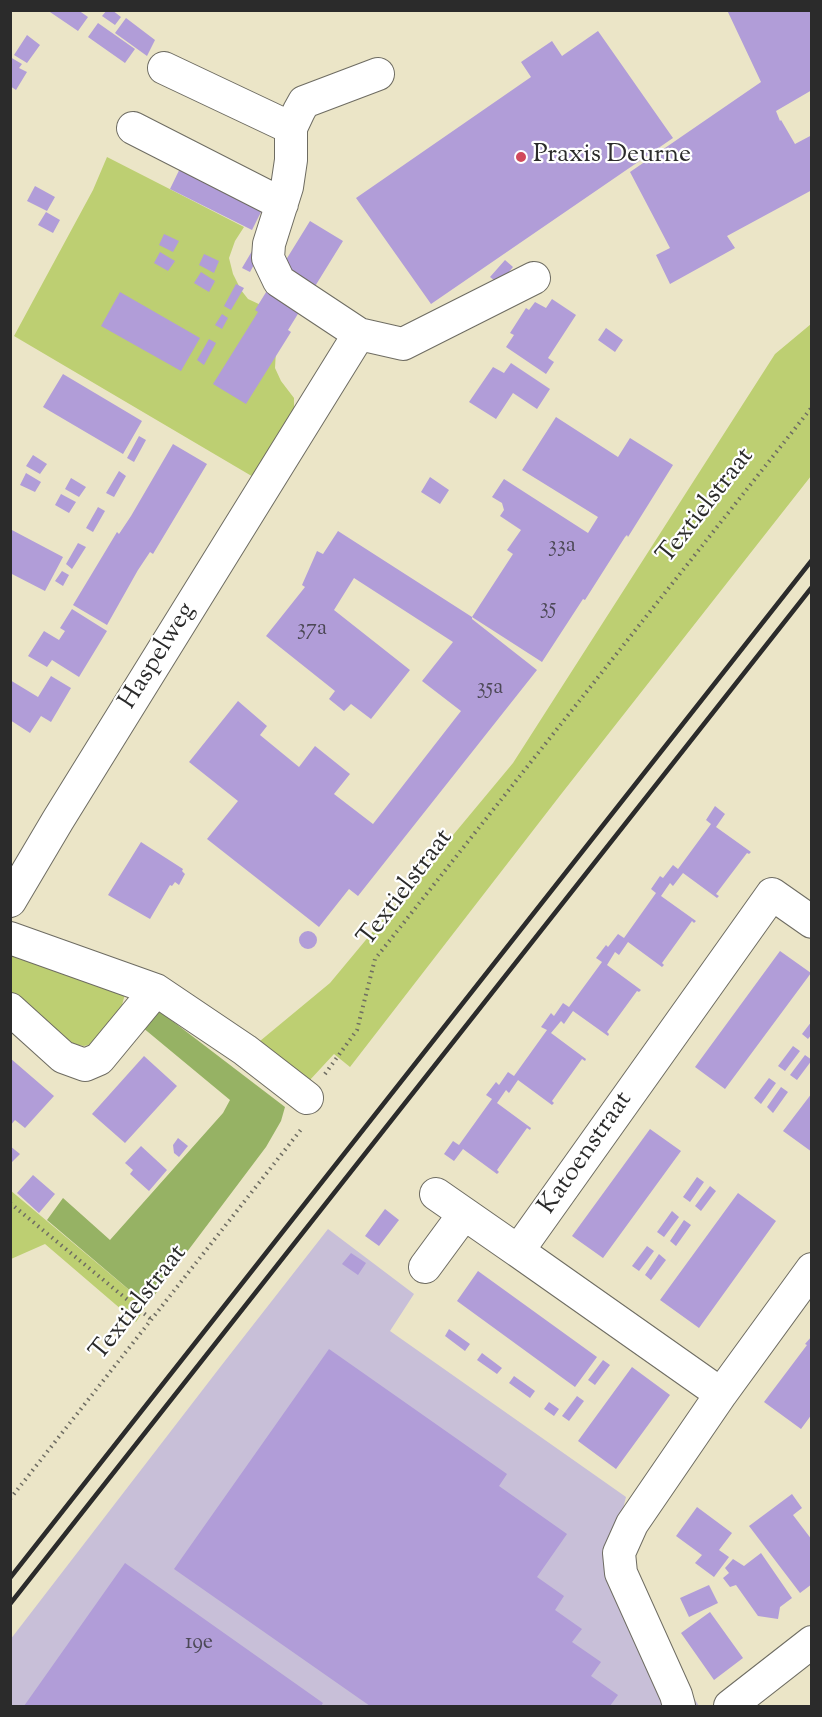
<!DOCTYPE html>
<style>
body{margin:0}
#map{position:relative;width:822px;height:1717px;overflow:hidden;background:#ebe5c7;font-family:"Sorts Mill Goudy",serif}
canvas{display:block}
.frame{position:absolute;inset:0;border:12px solid #2b2b2b;pointer-events:none}
</style>
<div id="map">
<canvas width="822" height="1717"></canvas>
<div class="frame"></div>
</div>
<script>
const ctx = document.querySelector('canvas').getContext('2d');
ctx.lineJoin = 'round';
function fill(path, color) { ctx.fillStyle = color; ctx.fill(path, 'evenodd'); }
const shape = rows => new Path2D(rows.map(r => 'M' + r).join(''));
function stroke(path, color, width, dash) { ctx.strokeStyle = color; ctx.lineWidth = width; ctx.lineCap = dash ? 'butt' : 'round'; ctx.setLineDash(dash || []); ctx.stroke(path); }
function label(font, color, halo, rows, align = 'center') {
  ctx.font = font + ' "Sorts Mill Goudy",serif'; ctx.lineWidth = 4.5; ctx.setLineDash([]); ctx.textBaseline = 'middle'; ctx.strokeStyle = halo; ctx.fillStyle = color; for (const [text, x, y, turn = 0] of rows) {
    ctx.save(); ctx.translate(x, y); ctx.rotate((+turn || 0) * Math.PI / 180); ctx.textAlign = isNaN(turn) ? turn : align; if (halo) ctx.strokeText(text, 0, 0); ctx.fillText(text, 0, 0); ctx.restore();
  }
}
const industrial = shape([
 [328,1229,414,1294,390,1331,626,1497,609,1566,699,1706,11,1706,10,1640,221,1366]
]);
const green = shape([
 [107,157,244,227,235,241,229,258,233,274,241,290,248,299,263,306,276,350,275,368,281,381,294,398,294,410,255,478,14,336,93,190],
 [811,324,811,476,562,793,350,1067,334,1054,309,1081,260,1041,330,983,513,763,775,354],
 [11,950,126,990,121,1009,96,1043,84,1046,67,1043,11,994],
 [10,1190,147,1305,136,1322,45,1244,11,1259]
]);
const forest = shape([
 [158,1010,285,1107,281,1121,266,1147,147,1305,47,1220,63,1198,110,1240,223,1113,230,1100,142,1027]
]);
const building = shape([
 [47,10,78,10,88,17,78,31],
 [107,10,112,10,121,17,115,25,102,16],
 [727,10,812,10,812,90,776,111,780,121,781,120,795,144,812,135,812,190,727,236,735,248,670,284,656,255,670,248,630,172,761,82],
 [126,18,155,40,147,56,115,33],
 [98,23,135,49,125,63,88,37],
 [598,31,673,138,431,304,356,198,531,77,521,62,552,41,562,56],
 [27,35,40,45,27,63,14,55],
 [10,57,22,64,19,68,27,72,16,90,10,86],
 [187,154,269,196,252,230,170,189],
 [35,186,55,197,47,211,27,201],
 [46,212,60,220,53,233,38,225],
 [310,221,343,241,288,330,291,332,246,404,213,384,258,312,255,310],
 [164,234,179,241,173,252,159,245],
 [255,246,262,250,250,272,242,268],
 [160,252,175,261,168,271,154,263],
 [204,254,219,261,214,273,199,265],
 [505,260,513,267,499,284,490,277],
 [201,272,215,281,209,292,194,283],
 [236,284,244,288,231,310,224,306],
 [120,292,200,338,181,371,101,326],
 [552,299,576,315,548,358,554,362,546,374,506,347,514,335,510,333,526,308,529,310,535,302,546,308],
 [222,314,228,318,222,329,215,325],
 [606,328,623,340,615,352,598,340],
 [209,339,216,343,204,365,197,360],
 [511,363,550,389,537,409,513,393,496,419,469,402,493,367,504,373],
 [63,374,142,421,123,454,43,407],
 [556,417,618,457,630,438,673,465,628,537,627,535,625,537,585,600,583,599,542,662,472,617,513,554,507,550,521,530,500,516,504,510,502,503,492,497,504,479,588,533,598,517,522,470],
 [139,436,146,440,134,462,127,458],
 [173,444,207,464,153,554,150,552,138,570,107,625,73,605,117,532,119,534,131,516],
 [33,455,47,464,40,474,26,466],
 [119,471,126,476,114,497,106,493],
 [26,473,41,482,35,492,20,485],
 [430,477,449,490,440,504,421,492],
 [71,478,86,487,79,497,65,489],
 [61,494,76,502,69,513,55,505],
 [98,507,105,511,93,532,86,528],
 [10,529,63,557,45,591,10,573],
 [338,531,472,617,472,619,537,670,358,896,349,889,319,927,207,839,238,801,189,762,238,701,267,726,260,735,299,767,315,746,350,774,334,794,373,824,461,711,422,681,453,642,354,578,334,610,410,670,371,719,351,704,344,711,329,699,335,691,266,636,305,587,302,585,317,551,323,554],
 [78,543,86,547,72,569,66,564],
 [62,571,69,575,63,586,55,581],
 [72,609,107,631,79,677,52,660,47,667,28,656,44,631,59,640,65,631,60,628],
 [51,676,71,688,51,722,41,716,30,733,10,720,10,680,38,697],
 [715,806,725,814,716,827,751,852,749,854,747,853,716,894,719,896,717,898,683,873,673,886,670,883,661,896,696,921,694,923,692,921,662,963,664,965,662,967,628,942,619,955,615,952,607,965,641,990,639,992,637,991,607,1032,609,1034,608,1036,573,1011,564,1024,561,1021,551,1033,586,1059,585,1061,582,1059,552,1101,554,1103,552,1105,518,1080,509,1093,506,1090,497,1103,531,1128,530,1130,527,1128,497,1170,499,1172,497,1174,463,1149,454,1161,444,1154,453,1141,459,1145,492,1099,486,1095,496,1082,499,1085,508,1072,514,1076,547,1030,541,1027,551,1013,554,1016,563,1003,569,1007,602,962,596,958,606,945,608,947,618,934,624,938,656,893,651,889,660,876,663,878,673,865,678,869,711,824,706,820],
 [141,842,183,869,182,871,185,874,179,885,175,882,172,886,170,885,150,919,108,895],
 '299 940a9 9 0 1 1 18 0a9 9 0 1 1-18 0Z',
 [780,951,811,973,725,1089,695,1067],
 [812,1021,812,1034,808,1039,802,1034],
 [793,1046,800,1051,785,1071,778,1066],
 [805,1055,812,1060,797,1080,790,1075],
 [144,1056,177,1086,125,1143,92,1114],
 [10,1058,54,1096,25,1128,15,1120,10,1126],
 [769,1078,776,1083,761,1104,754,1098],
 [781,1087,788,1092,773,1113,767,1107],
 [812,1093,812,1152,783,1131],
 [650,1129,681,1151,603,1258,572,1236],
 [178,1138,188,1146,179,1157,174,1153,173,1145],
 [10,1146,20,1154,10,1164],
 [141,1146,167,1170,149,1191,130,1174,133,1170,125,1163],
 [33,1175,55,1194,39,1213,17,1193],
 [697,1177,704,1182,690,1202,683,1197],
 [710,1186,716,1191,701,1211,695,1206],
 [738,1193,776,1221,699,1328,660,1300],
 [385,1209,399,1220,379,1246,365,1236],
 [672,1211,679,1217,664,1237,657,1232],
 [684,1220,691,1225,676,1246,670,1241],
 [647,1246,654,1251,639,1271,632,1266],
 [351,1253,366,1263,358,1275,342,1264],
 [659,1254,666,1260,651,1280,645,1275],
 [478,1271,597,1357,575,1387,457,1301],
 [449,1329,470,1344,465,1351,445,1336],
 [812,1336,812,1414,801,1429,764,1402,807,1345,805,1344],
 [329,1349,507,1474,499,1486,567,1534,537,1577,564,1596,555,1610,582,1629,572,1642,601,1662,591,1676,618,1695,610,1706,370,1706,174,1569],
 [482,1353,502,1368,497,1374,477,1360],
 [603,1360,610,1365,595,1385,588,1380],
 [632,1367,670,1395,616,1469,578,1441],
 [514,1376,535,1391,530,1398,509,1383],
 [577,1396,584,1401,569,1421,562,1416],
 [549,1402,559,1409,554,1416,544,1409],
 [792,1494,802,1508,793,1515,812,1540,812,1584,800,1593,749,1526],
 [697,1507,732,1533,719,1550,729,1557,714,1577,695,1563,702,1555,676,1536],
 [761,1553,792,1598,780,1607,778,1619,758,1616,736,1585,730,1587,723,1578,729,1573,725,1568,733,1559,744,1566],
 [125,1563,323,1703,321,1706,24,1706],
 [709,1585,718,1603,689,1617,680,1598],
 [710,1612,743,1658,714,1680,681,1633]
]);
const path = shape([
 [325,1074,357,1030,375,959,812,407],
 [10,1203,152,1320],
 [10,1499,303,1127]
]);
const minor = shape([
 [164,68,291,128],
 [133,128,282,204],
 [359,334,403,344,534,278],
 [10,901,58,820,359,334,279,281,268,258,269,244,287,187,291,160,291,128,299,111,304,102,378,74],
 [10,938,156,990,245,1050,307,1098],
 [10,1009,63,1057,85,1065,99,1059,156,990],
 [436,1194,518,1251],
 [425,1267,464,1214],
 [721,1394,518,1251,772,894,812,922],
 [679,1706,676,1695,621,1573,619,1553,632,1524,721,1394,812,1269],
 [730,1706,812,1642]
]);
const rail = shape([
 [10,1578,812,560],
 [10,1604,812,587]
]);
const markers = [
 [521,157,6,"#d1495b"]
];
const numberNames = [
 ["33a",562,547],
 ["35",548,609],
 ["37a",312,630],
 ["35a",490,689],
 ["19e",199,1644]
];
const poiNames = [
 ["Praxis Deurne",533,157]
];
const streetNames = [
 ["Textielstraat",707,507,-52],
 ["Haspelweg",159,657,-58],
 ["Textielstraat",407,889,-53],
 ["Katoenstraat",587,1154,-55],
 ["Textielstraat",140,1304,-52]
];
fill(industrial, '#c8bfd8');
fill(green, '#bdcf72');
fill(forest, '#96b264');
fill(building, '#b19dd8');
stroke(minor, '#6e6c62', 34);
stroke(path, '#6e6c62', 4, [1.5, 4.5]);
stroke(minor, '#fff', 32);
stroke(rail, '#2b2b2b', 4.5);
for (const [x, y, r, color] of markers) { const dot = new Path2D(); dot.arc(x, y, r, 0, 2 * Math.PI); ctx.fillStyle = color; ctx.fill(dot); stroke(dot, '#fff', 2); }
label('22px', '#4c4856', null, numberNames);
label('26px', '#2b2b2b', '#fff', poiNames, 'left');
label('26px', '#2b2b2b', '#fff', streetNames);
</script>
